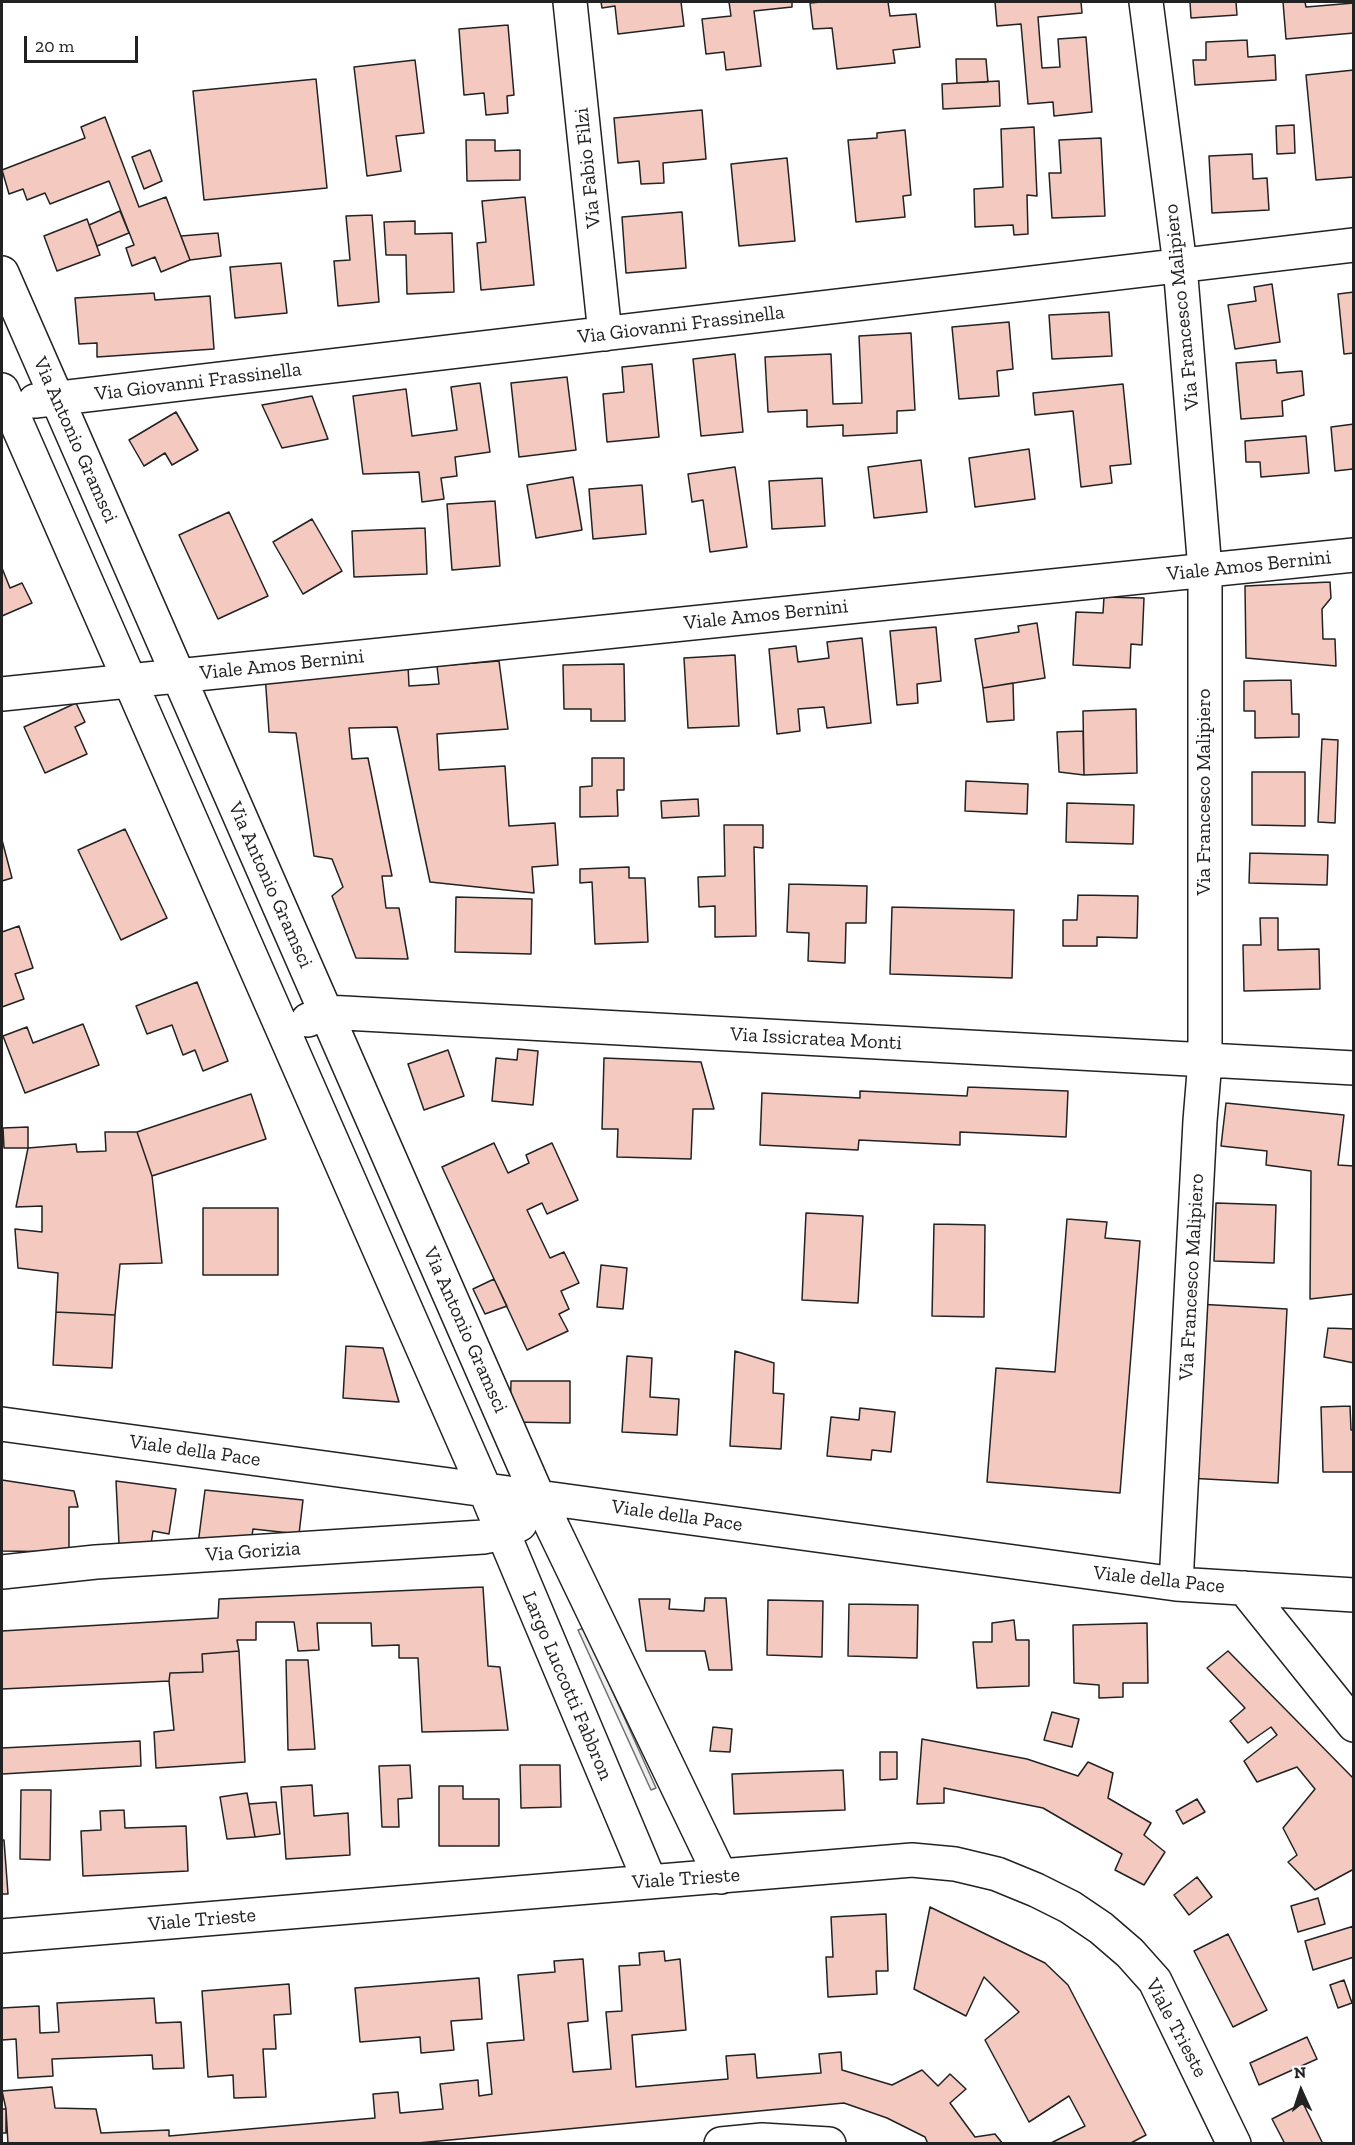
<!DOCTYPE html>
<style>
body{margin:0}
#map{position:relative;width:1355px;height:2145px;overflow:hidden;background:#fff;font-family:"Zilla Slab",serif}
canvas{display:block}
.frame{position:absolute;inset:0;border:3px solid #222;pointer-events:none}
.north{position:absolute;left:1271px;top:2061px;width:60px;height:60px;-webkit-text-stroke:4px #fff;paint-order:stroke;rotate:357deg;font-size:16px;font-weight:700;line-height:24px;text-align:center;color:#222}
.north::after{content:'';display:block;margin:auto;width:21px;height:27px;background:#222;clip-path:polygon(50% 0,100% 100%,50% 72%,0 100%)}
.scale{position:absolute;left:24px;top:36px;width:114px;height:27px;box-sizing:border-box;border:3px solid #222;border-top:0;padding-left:8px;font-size:18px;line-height:21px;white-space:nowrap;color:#222;-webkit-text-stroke:4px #fff;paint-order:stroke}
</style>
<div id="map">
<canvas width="1355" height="2145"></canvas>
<div class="frame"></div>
<div class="north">N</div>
<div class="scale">20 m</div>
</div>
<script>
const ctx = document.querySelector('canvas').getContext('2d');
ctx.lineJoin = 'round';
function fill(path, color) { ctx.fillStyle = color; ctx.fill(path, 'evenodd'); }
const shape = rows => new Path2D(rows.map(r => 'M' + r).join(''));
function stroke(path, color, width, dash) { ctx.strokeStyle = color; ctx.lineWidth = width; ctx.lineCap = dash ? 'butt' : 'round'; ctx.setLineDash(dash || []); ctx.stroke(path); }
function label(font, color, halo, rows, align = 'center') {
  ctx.font = font + ' "Zilla Slab",serif'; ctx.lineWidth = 4.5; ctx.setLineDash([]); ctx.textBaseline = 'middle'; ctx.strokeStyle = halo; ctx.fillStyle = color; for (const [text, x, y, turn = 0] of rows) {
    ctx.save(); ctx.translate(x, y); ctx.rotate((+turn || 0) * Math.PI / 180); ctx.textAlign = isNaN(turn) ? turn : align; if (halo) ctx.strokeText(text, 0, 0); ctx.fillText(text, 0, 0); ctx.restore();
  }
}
const green = shape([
 [584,1628,656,1788,651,1790,578,1630,584,1628]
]);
const building = shape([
 [601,2,681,2,684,26,618,34,615,6,602,8,601,2],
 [729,2,792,2,792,7,754,11,761,66,726,70,724,52,706,54,702,19,731,16,729,2],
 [821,2,888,2,890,16,916,14,920,47,893,50,895,63,837,69,832,28,813,29,810,3,821,2],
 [995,2,1081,2,1082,13,1038,17,1042,68,1060,67,1058,39,1086,37,1092,112,1054,116,1053,102,1028,104,1021,24,997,26,995,2],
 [1190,2,1236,2,1237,15,1191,18,1190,2],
 [1283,2,1305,2,1306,7,1354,3,1354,33,1286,39,1283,2],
 [508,25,514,95,507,96,508,113,486,115,484,93,464,95,459,29,508,25],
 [1247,40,1248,57,1275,55,1276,80,1195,85,1193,60,1206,60,1206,42,1247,40],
 [956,59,986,59,988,82,957,83,956,59],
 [415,60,424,133,396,136,401,171,367,176,354,67,415,60],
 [1354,70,1354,177,1316,180,1306,75,1354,70],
 [316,79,327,188,204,200,193,91,316,79],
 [999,81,1000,106,943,109,942,84,999,81],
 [702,110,706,159,663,163,664,183,641,184,639,161,618,163,614,118,702,110],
 [105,117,139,207,166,197,190,260,161,272,155,257,132,266,126,248,134,245,109,181,50,204,45,193,27,200,23,189,9,194,2,170,85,138,81,127,105,117],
 [1294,125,1295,153,1277,154,1276,126,1294,125],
 [1034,127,1037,196,1027,195,1028,234,1014,235,1013,225,975,227,974,189,1003,187,1001,129,1034,127],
 [905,130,911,195,903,196,905,217,856,222,848,140,877,138,877,133,905,130],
 [1101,138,1105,216,1052,218,1049,173,1061,173,1059,140,1101,138],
 [466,140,495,140,495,151,520,150,520,180,467,181,466,140],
 [150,150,162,181,144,189,132,157,150,150],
 [1252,154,1253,179,1267,178,1269,210,1212,213,1209,156,1252,154],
 [787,158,795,241,739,246,731,164,787,158],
 [525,197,534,285,481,290,477,243,486,242,482,201,525,197],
 [120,211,129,233,97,246,89,225,120,211],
 [682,212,686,268,626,273,622,217,682,212],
 [372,215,379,302,338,306,334,261,350,260,346,216,372,215],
 [87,219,100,255,57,271,44,236,87,219],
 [415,221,415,234,452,233,454,292,407,294,406,255,386,255,384,222,415,221],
 [218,233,221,256,190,260,181,236,218,233],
 [281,263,287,313,235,318,230,267,281,263],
 [1272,284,1280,342,1235,349,1228,305,1256,301,1254,287,1272,284],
 [1354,292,1354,353,1344,354,1338,294,1354,292],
 [154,293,155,300,210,296,214,349,97,357,97,343,79,344,75,298,154,293],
 [1109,312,1112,356,1052,359,1049,315,1109,312],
 [1009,322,1013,369,997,371,999,396,959,399,952,327,1009,322],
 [911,333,915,410,897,411,897,433,843,436,843,425,807,427,807,410,768,412,765,357,831,354,833,404,862,403,859,336,911,333],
 [735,354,743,432,701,436,693,359,735,354],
 [1276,360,1277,373,1302,371,1304,395,1282,401,1283,416,1241,419,1236,363,1276,360],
 [652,364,659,437,607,442,603,394,624,392,622,367,652,364],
 [567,377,576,450,519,457,511,383,567,377],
 [480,383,490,452,455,457,457,476,441,478,444,499,422,502,419,472,363,474,353,396,406,389,412,436,457,430,451,387,480,383],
 [1123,384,1131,464,1110,466,1112,483,1081,487,1073,411,1035,415,1033,393,1123,384],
 [312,396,328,439,282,448,262,405,312,396],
 [176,412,198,450,172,465,165,453,144,466,129,440,176,412],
 [1354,424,1354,472,1353,469,1335,471,1331,427,1354,424],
 [1306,436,1309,473,1261,477,1260,462,1246,462,1245,441,1306,436],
 [1029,449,1035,499,975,507,969,458,1029,449],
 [921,460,927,512,874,518,868,467,921,460],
 [735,467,747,547,710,552,703,500,692,502,688,474,735,467],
 [573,477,582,530,536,538,527,485,573,477],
 [822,478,825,526,772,529,769,481,822,478],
 [642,485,646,534,593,539,589,489,642,485],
 [495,501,500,566,452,570,447,504,495,501],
 [229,512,268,596,218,619,179,535,229,512],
 [312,519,342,571,303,594,273,542,312,519],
 [425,528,427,574,354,577,352,531,425,528],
 [2,568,10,588,22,583,32,603,2,616,2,568],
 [1330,582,1331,598,1322,609,1323,639,1335,639,1336,666,1246,658,1245,586,1330,582],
 [1104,597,1144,598,1142,645,1131,644,1130,668,1073,665,1076,612,1103,613,1104,597],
 [1037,623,1045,678,983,688,975,639,1019,632,1018,626,1037,623],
 [936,627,941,681,917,684,918,703,897,705,890,631,936,627],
 [862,638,871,723,827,728,824,707,798,709,800,731,777,734,769,649,796,646,798,662,829,658,827,642,862,638],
 [735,655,739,726,688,728,684,658,735,655],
 [499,661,508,729,437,734,439,770,505,766,509,826,555,823,558,865,532,867,534,893,430,882,397,727,349,728,352,759,368,758,392,876,382,876,386,908,399,908,408,959,356,958,332,896,343,887,332,859,314,856,296,733,269,732,265,674,408,665,409,686,439,684,437,666,499,661],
 [624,664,625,721,591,721,591,709,564,709,563,665,624,664],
 [1291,680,1292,714,1299,714,1299,737,1255,738,1255,711,1244,711,1244,681,1291,680],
 [1013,683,1014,720,987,722,983,688,1013,683],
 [76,703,85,722,75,727,87,754,45,773,24,727,76,703],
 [1136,709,1137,773,1084,775,1083,711,1136,709],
 [1083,731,1084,775,1059,772,1057,732,1083,731],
 [1322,739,1338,740,1335,823,1318,822,1322,739],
 [592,758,624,758,624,790,617,790,618,816,580,817,580,787,592,786,592,758],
 [1252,772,1305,772,1305,826,1252,825,1252,772],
 [966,781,1028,784,1027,814,965,811,966,781],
 [698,799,699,816,662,818,661,801,698,799],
 [1067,803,1134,805,1133,844,1066,842,1067,803],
 [724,825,763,825,763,848,754,847,756,936,715,937,715,906,699,907,698,877,725,876,724,825],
 [125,829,167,918,121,940,78,850,125,829],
 [2,840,12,878,2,881,2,840],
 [1250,853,1328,855,1327,885,1249,883,1250,853],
 [629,867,629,878,645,878,648,942,595,944,592,882,580,883,580,869,629,867],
 [789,884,867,886,866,923,846,923,845,963,808,961,809,933,787,932,789,884],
 [1078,895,1138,896,1137,938,1097,937,1097,946,1063,946,1063,920,1077,920,1078,895],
 [456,897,532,899,531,954,455,952,456,897],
 [892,907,1014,910,1012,978,890,974,892,907],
 [1260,918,1278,918,1278,950,1319,949,1320,989,1244,991,1243,945,1261,945,1260,918],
 [19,926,33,968,15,974,24,999,2,1007,2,932,19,926],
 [197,982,228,1061,203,1071,195,1050,183,1055,172,1025,147,1034,136,1006,197,982],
 [83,1024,99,1065,25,1093,3,1036,27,1027,33,1043,83,1024],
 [518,1049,538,1051,533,1105,492,1101,496,1058,517,1060,518,1049],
 [448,1050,464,1096,424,1110,408,1064,448,1050],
 [604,1058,701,1062,714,1109,693,1109,691,1159,617,1157,618,1129,602,1129,604,1058],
 [968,1087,1068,1091,1066,1137,960,1132,960,1145,859,1140,858,1150,760,1145,762,1093,860,1098,860,1091,967,1096,968,1087],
 [251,1094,266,1139,152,1176,137,1132,251,1094],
 [1226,1103,1344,1115,1338,1165,1354,1166,1354,1294,1310,1299,1311,1171,1266,1165,1267,1151,1221,1146,1226,1103],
 [28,1127,28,1148,4,1148,3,1128,28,1127],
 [105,1132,137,1132,152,1176,162,1263,120,1264,115,1315,56,1312,58,1273,18,1268,15,1229,42,1232,42,1206,16,1207,28,1148,76,1144,77,1152,106,1151,105,1132],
 [494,1143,508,1173,529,1163,526,1155,552,1143,578,1200,547,1214,542,1203,527,1210,550,1258,564,1252,579,1283,561,1291,569,1309,559,1314,568,1331,527,1350,442,1167,494,1143],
 [1216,1203,1276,1205,1274,1263,1214,1261,1216,1203],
 [203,1208,278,1208,278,1275,203,1275,203,1208],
 [806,1213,863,1216,858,1303,802,1300,806,1213],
 [1067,1219,1107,1222,1105,1238,1140,1241,1120,1493,987,1482,996,1368,1055,1372,1067,1219],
 [934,1224,985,1225,984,1317,932,1316,934,1224],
 [601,1265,627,1268,623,1309,597,1307,601,1265],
 [494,1279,507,1306,485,1314,473,1289,494,1279],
 [1197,1304,1287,1309,1278,1483,1188,1478,1197,1304],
 [56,1312,115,1315,112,1368,53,1365,56,1312],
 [1328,1328,1354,1329,1354,1363,1324,1357,1328,1328],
 [346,1346,383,1348,399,1402,343,1398,346,1346],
 [735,1351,774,1363,773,1393,784,1394,781,1449,730,1446,735,1351],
 [627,1356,652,1358,650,1397,679,1399,677,1435,622,1432,627,1356],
 [511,1381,570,1381,570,1423,510,1422,511,1381],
 [1350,1406,1351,1430,1354,1430,1354,1472,1323,1472,1321,1407,1350,1406],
 [860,1408,895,1412,891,1452,872,1450,871,1460,827,1456,831,1417,859,1420,860,1408],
 [2,1480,74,1491,78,1507,69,1507,69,1552,2,1551,2,1480],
 [116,1481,176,1489,169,1534,153,1531,150,1551,119,1544,116,1481],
 [205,1490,303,1500,299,1534,253,1529,250,1550,198,1544,205,1490],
 [483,1587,488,1666,500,1667,508,1730,422,1732,418,1658,399,1658,399,1645,372,1646,371,1623,317,1623,319,1650,298,1651,294,1622,256,1622,256,1640,237,1640,239,1651,202,1654,203,1672,170,1673,169,1681,2,1689,2,1631,218,1618,219,1599,483,1587],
 [705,1598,726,1598,732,1670,709,1670,705,1651,646,1651,639,1599,670,1599,669,1609,704,1611,705,1598],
 [768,1600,823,1601,822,1657,767,1655,768,1600],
 [849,1604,918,1605,917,1658,848,1656,849,1604],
 [1014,1620,1016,1640,1029,1640,1029,1686,977,1688,973,1642,992,1642,992,1623,1014,1620],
 [1147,1623,1148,1683,1123,1683,1123,1697,1099,1698,1099,1685,1074,1683,1073,1625,1147,1623],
 [239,1651,245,1762,156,1768,154,1732,174,1730,169,1681,170,1673,203,1672,202,1654,239,1651],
 [1228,1651,1354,1779,1354,1869,1315,1890,1288,1862,1297,1855,1283,1828,1315,1789,1297,1767,1257,1782,1244,1761,1277,1735,1271,1727,1248,1743,1230,1721,1245,1708,1207,1668,1228,1651],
 [286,1660,308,1660,315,1749,288,1750,286,1660],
 [1052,1712,1079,1719,1072,1747,1044,1740,1052,1712],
 [713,1727,732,1729,730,1752,710,1751,713,1727],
 [922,1739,1027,1759,1078,1776,1088,1762,1113,1773,1108,1798,1151,1823,1144,1835,1165,1852,1144,1885,1115,1870,1122,1854,1043,1808,944,1788,944,1803,917,1804,922,1739],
 [140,1741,141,1766,2,1774,2,1748,140,1741],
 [880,1752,897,1752,897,1779,880,1780,880,1752],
 [410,1765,412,1798,398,1799,399,1827,382,1827,379,1766,410,1765],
 [520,1765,560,1765,561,1807,521,1808,520,1765],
 [843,1770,845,1810,734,1814,732,1774,843,1770],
 [312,1785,314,1816,348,1813,350,1855,286,1859,281,1787,312,1785],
 [439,1786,463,1786,463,1799,499,1799,499,1846,439,1846,439,1786],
 [21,1790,51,1790,50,1860,20,1859,21,1790],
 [247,1793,255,1837,227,1839,220,1797,247,1793],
 [1197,1799,1205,1812,1183,1824,1176,1811,1197,1799],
 [276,1802,280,1834,255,1837,249,1804,276,1802],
 [124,1810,125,1828,186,1826,188,1871,83,1876,81,1831,101,1830,100,1811,124,1810],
 [2,1840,4,1840,8,1894,2,1894,2,1840],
 [1197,1877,1212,1897,1189,1915,1174,1895,1197,1877],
 [1318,1898,1325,1924,1298,1932,1291,1906,1318,1898],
 [930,1907,1045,1963,1068,1985,1146,2135,1129,2144,1049,2144,1085,2126,1069,2096,1029,2122,985,2040,1019,2012,984,1977,966,2016,914,1989,930,1907],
 [886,1914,888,1971,876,1971,877,1994,828,1997,826,1957,833,1957,831,1917,886,1914],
 [1354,1926,1354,1957,1313,1970,1305,1941,1354,1926],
 [1228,1934,1267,2010,1233,2027,1194,1951,1228,1934],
 [664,1951,665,1961,680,1959,686,2030,632,2035,636,2087,728,2079,726,2056,755,2054,757,2078,821,2073,819,2054,841,2052,842,2070,892,2085,922,2070,938,2086,950,2074,966,2089,950,2103,975,2137,995,2134,1003,2144,928,2144,925,2137,887,2118,844,2103,407,2144,8,2144,6,2109,2,2091,52,2087,55,2108,96,2109,101,2133,169,2130,169,2136,375,2118,373,2094,398,2092,400,2113,443,2109,440,2084,478,2080,479,2096,492,2094,487,2043,524,2040,518,1975,555,1972,554,1961,583,1959,588,2021,568,2023,573,2072,611,2069,606,2012,622,2011,619,1966,640,1965,639,1953,664,1951],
 [479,1978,482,2019,451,2021,454,2050,421,2053,420,2037,360,2042,355,1988,479,1978],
 [1344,1980,1352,2003,1338,2008,1330,1985,1344,1980],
 [289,1984,291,2014,274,2015,276,2049,263,2049,266,2097,234,2098,233,2075,208,2077,202,1991,289,1984],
 [154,1998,156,2023,181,2022,184,2068,153,2069,152,2055,52,2059,53,2076,18,2078,16,2039,2,2040,2,2008,39,2006,40,2033,59,2032,57,2003,154,1998],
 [1307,2037,1317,2059,1259,2085,1250,2063,1307,2037],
 [1303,2103,1323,2144,1285,2144,1272,2119,1303,2103],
 [2,2109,6,2109,6,2133,2,2133,2,2109]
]);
const minor = shape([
 [570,2,605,334],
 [1146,2,1180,265,1205,570,1205,1060,1200,1121,1176,1584],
 [2,273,538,1497,721,1877],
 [2,390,485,1490,650,1882],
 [35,401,1354,245],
 [2,694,1354,555],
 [308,1020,326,1012,1354,1068],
 [2,1424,1176,1584,1354,1595],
 [2,1572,96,1562,483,1537,504,1533,520,1524],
 [1244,1588,1354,1725],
 [2,1936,912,1860,955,1864,997,1874,1036,1890,1070,1907,1101,1928,1130,1953,1155,1981,1234,2144],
 [721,2144,762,2140,829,2144]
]);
const streetNames = [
 ["Via Fabio Filzi",588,168,-96],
 ["Via Francesco Malipiero",1182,307,-96],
 ["Via Giovanni Frassinella",681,325,-7],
 ["Via Giovanni Frassinella",198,382,-7],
 ["Via Antonio Gramsci",75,440,66],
 ["Viale Amos Bernini",1249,566,-6],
 ["Viale Amos Bernini",766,615,-6],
 ["Viale Amos Bernini",282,665,-6],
 ["Via Francesco Malipiero",1204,792,-90],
 ["Via Antonio Gramsci",270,885,66],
 ["Via Issicratea Monti",816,1039,3],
 ["Via Francesco Malipiero",1192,1277,-87],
 ["Via Antonio Gramsci",465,1330,66],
 ["Viale della Pace",195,1451,8],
 ["Viale della Pace",677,1516,8],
 ["Via Gorizia",253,1552,-4],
 ["Viale della Pace",1159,1580,6],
 ["Largo Luccotti Fabbron",567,1686,67],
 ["Viale Trieste",686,1879,-4],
 ["Viale Trieste",202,1920,-5],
 ["Viale Trieste",1176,2028,62]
];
fill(green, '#eee');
stroke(green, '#6f6f6f', 1.5);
fill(building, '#f3c9c0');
stroke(building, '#222', 1.5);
stroke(minor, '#222', 36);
stroke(minor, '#fff', 33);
label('20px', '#222', '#fff', streetNames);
</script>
